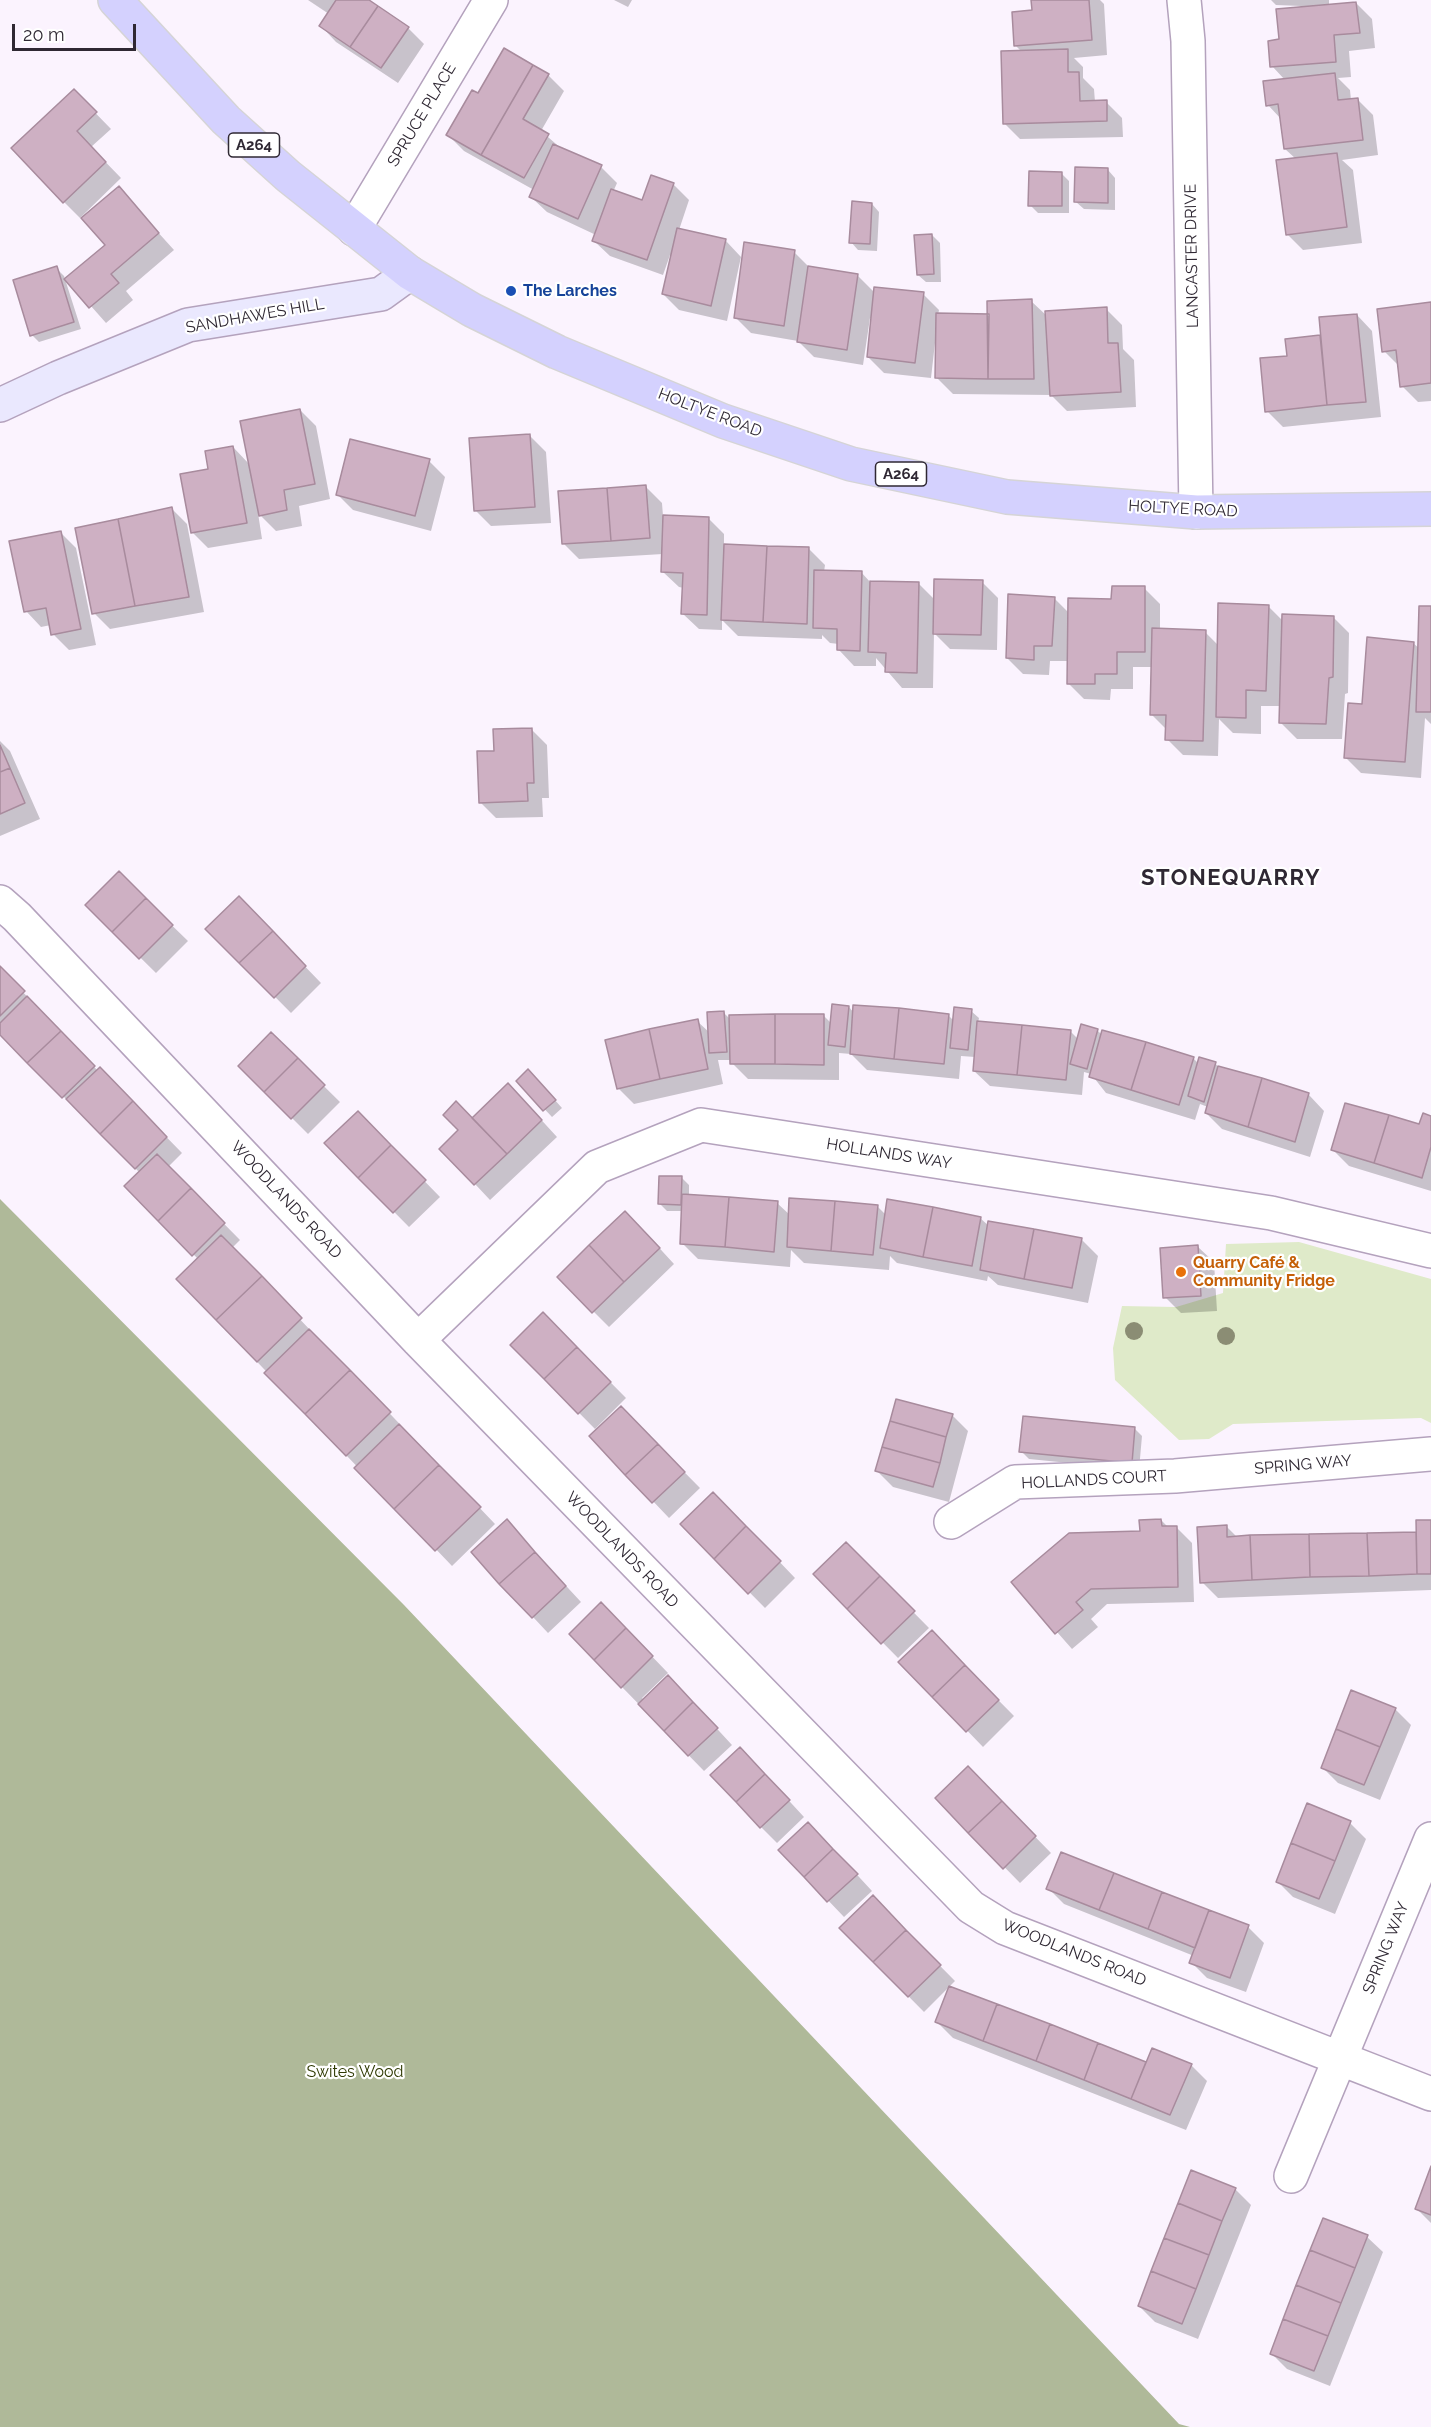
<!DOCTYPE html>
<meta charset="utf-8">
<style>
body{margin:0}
#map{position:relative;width:1431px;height:2427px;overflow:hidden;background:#fbf3fe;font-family:Raleway,sans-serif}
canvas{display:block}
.scale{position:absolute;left:12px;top:24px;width:124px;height:27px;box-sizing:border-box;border:3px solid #2f2833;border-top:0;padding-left:8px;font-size:18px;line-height:21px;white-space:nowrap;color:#2f2833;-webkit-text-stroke:4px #fff;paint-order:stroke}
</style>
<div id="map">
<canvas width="1431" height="2427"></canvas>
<div class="scale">20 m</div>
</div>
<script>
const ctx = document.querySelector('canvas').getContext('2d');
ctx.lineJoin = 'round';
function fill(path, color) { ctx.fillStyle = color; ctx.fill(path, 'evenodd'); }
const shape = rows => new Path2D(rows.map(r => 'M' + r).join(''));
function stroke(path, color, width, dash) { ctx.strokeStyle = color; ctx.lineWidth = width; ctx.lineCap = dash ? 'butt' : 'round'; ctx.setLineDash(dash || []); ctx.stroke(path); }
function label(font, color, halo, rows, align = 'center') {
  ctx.font = font + ' Raleway,sans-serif'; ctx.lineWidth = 4.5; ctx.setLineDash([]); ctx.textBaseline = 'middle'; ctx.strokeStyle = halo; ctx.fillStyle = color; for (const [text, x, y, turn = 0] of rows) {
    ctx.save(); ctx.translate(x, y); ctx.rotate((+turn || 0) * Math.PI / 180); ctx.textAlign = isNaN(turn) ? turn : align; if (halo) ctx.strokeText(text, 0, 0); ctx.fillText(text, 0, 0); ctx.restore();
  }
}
const green = shape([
 [1299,1242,1431,1279,1431,1423,1421,1418,1233,1424,1209,1439,1179,1440,1115,1380,1113,1348,1122,1306,1176,1307,1223,1293,1226,1244]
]);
const forest = shape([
 [0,1199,404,1605,1179,2424,1190,2427,0,2427]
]);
const shadow = shape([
 [308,0,366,0,408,28,424,44,398,83,336,42,321,26,329,14],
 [614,0,632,0,628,7],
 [1033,0,1100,0,1104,4,1107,55,1074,58,1083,67,1083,78,1094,89,1095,102,1106,102,1122,118,1123,137,1020,139,1004,123,1022,52,1015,45,1033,12],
 [1271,0,1329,0,1329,5,1356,3,1372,19,1375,48,1349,51,1351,77,1338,78,1350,90,1351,100,1357,99,1373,115,1378,155,1342,160,1353,170,1362,243,1303,250,1287,234,1296,159,1285,149,1281,119,1268,105,1285,80,1272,66,1281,41,1301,6,1276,5],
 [548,75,564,91,541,131,563,150,601,167,617,183,613,192,643,201,673,184,689,200,679,230,726,241,741,257,727,321,679,310,663,294,672,256,670,255,663,275,610,256,594,241,596,235,547,212,531,197,534,190,464,151,448,135,478,95],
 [74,91,111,129,91,147,121,178,80,218,64,202],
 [1108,170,1115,178,1115,210,1084,209,1076,202],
 [1062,174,1069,181,1069,213,1038,213,1030,205],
 [118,188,174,250,126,291,133,300,106,323,67,279,107,245],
 [872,204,879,212,877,251,858,250,851,242],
 [932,235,940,243,941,282,926,282,918,275],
 [794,252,810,268,858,276,875,293,923,294,939,310,938,315,990,316,1031,301,1047,316,1106,309,1122,325,1123,349,1134,360,1136,407,1067,411,1051,395,953,394,937,378,937,343,935,343,931,378,884,373,868,357,872,318,870,318,863,365,814,357,798,341,751,333,735,317],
 [56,268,64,276,81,329,39,342,32,335],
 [1431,304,1431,401,1418,402,1402,386,1400,367,1384,351],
 [1357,315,1372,331,1381,417,1283,427,1267,411,1289,357,1287,340,1321,337],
 [300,410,316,426,330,499,299,506,302,526,276,531,258,513,262,539,208,548,192,532,209,470,233,447,250,465],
 [530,436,546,452,551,523,491,526,475,510],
 [429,461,445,477,431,531,353,510,337,494],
 [646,487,662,503,663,516,708,518,724,534,724,545,809,549,825,565,824,572,861,572,871,583,919,584,935,600,982,582,998,598,997,650,950,649,934,633,933,688,902,688,876,658,876,666,854,666,839,650,839,644,830,643,822,635,822,639,738,636,722,620,722,630,699,629,683,614,684,588,679,587,663,572,663,554,579,559,563,543],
 [171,508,187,524,204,612,110,629,94,613],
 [60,532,76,548,96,645,69,650,53,634,51,625,41,627,26,611],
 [1144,588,1160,604,1160,630,1205,632,1219,646,1268,606,1283,621,1333,617,1349,633,1348,693,1345,694,1342,739,1297,739,1281,723,1281,706,1261,706,1261,734,1233,733,1219,719,1218,756,1183,755,1167,739,1167,730,1151,714,1153,667,1133,667,1133,689,1111,689,1110,700,1084,699,1068,683,1068,661,1050,661,1049,675,1023,674,1007,658,1054,598,1069,613],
 [1431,608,1431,724,1425,718,1421,778,1361,773,1345,757,1413,643,1420,649],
 [531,729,547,745,549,798,542,798,543,817,496,818,480,802,495,752],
 [0,741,10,751,40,819,0,836],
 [119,874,188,941,156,973,87,905],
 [239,898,321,983,291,1013,208,929],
 [0,968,98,1071,100,1069,182,1153,168,1167,240,1240,232,1248,495,1524,452,1566,178,1279,198,1259,126,1186,140,1173,0,1033],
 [849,1007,854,1013,948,1015,954,1021,971,1011,979,1018,978,1023,1071,1032,1079,1040,1097,1030,1102,1035,1193,1058,1199,1064,1215,1063,1219,1068,1309,1095,1324,1111,1310,1157,1222,1129,1206,1113,1208,1107,1200,1104,1195,1120,1106,1093,1091,1074,1084,1072,1082,1095,990,1086,974,1071,975,1057,961,1056,959,1079,867,1070,851,1054,839,1053,839,1080,748,1079,732,1063,732,1060,718,1060,723,1084,634,1104,618,1088,697,1021,710,1033,724,1013,730,1019,824,1016,831,1023],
 [271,1034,340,1102,308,1134,240,1066],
 [536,1079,562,1108,552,1117,518,1081],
 [524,1101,557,1137,490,1200,475,1184,472,1119],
 [358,1113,440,1197,409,1227,326,1143],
 [1431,1118,1431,1191,1349,1166,1333,1150,1420,1126],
 [682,1178,689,1185,689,1196,777,1203,790,1215,877,1206,886,1215,980,1218,989,1226,989,1223,1082,1240,1098,1256,1088,1303,998,1285,988,1276,987,1281,897,1263,890,1256,889,1270,804,1263,791,1250,790,1267,698,1259,682,1243,683,1211,667,1211,659,1203],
 [641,1228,674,1264,609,1327,559,1277],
 [1198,1247,1214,1262,1217,1311,1181,1313,1165,1297],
 [543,1314,626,1398,595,1429,512,1345],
 [621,1408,700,1488,669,1518,591,1436],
 [952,1415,968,1431,949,1502,893,1487,877,1471],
 [1134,1428,1142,1436,1139,1470,1029,1459,1021,1451],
 [729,1509,795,1578,765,1608,682,1524],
 [1161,1520,1168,1527,1176,1527,1192,1543,1194,1602,1107,1604,1091,1619,1098,1627,1072,1649,1013,1582,1141,1533],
 [1431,1521,1431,1590,1218,1598,1202,1582,1226,1526,1238,1538,1418,1533],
 [507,1522,581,1602,548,1633,533,1617],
 [846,1544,929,1628,898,1658,815,1574],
 [617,1620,668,1673,642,1698,644,1700,684,1693,732,1745,704,1771,622,1687],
 [931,1632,1014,1716,983,1747,901,1662],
 [1395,1709,1411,1725,1380,1800,1338,1783,1323,1768],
 [756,1765,804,1817,777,1843,761,1827],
 [968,1768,1051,1853,1020,1883,937,1798],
 [1350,1823,1366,1839,1335,1914,1293,1897,1277,1881],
 [824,1839,872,1891,844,1917,780,1850],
 [1048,1888,1248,1927,1264,1943,1246,1992,1207,1978,1191,1962,1194,1956,1064,1904],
 [873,1898,955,1981,924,2012,841,1928],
 [950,1988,1146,2064,1191,2065,1207,2081,1186,2130,953,2038,937,2022],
 [1431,2170,1431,2223,1417,2209],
 [1235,2189,1251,2205,1198,2339,1155,2322,1139,2306],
 [1367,2237,1383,2252,1330,2386,1287,2369,1271,2353]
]);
const building = shape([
 [336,0,369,0,378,6,350,47,319,26,336,0],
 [1031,0,1089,0,1092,40,1014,46,1012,12,1032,10,1031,0],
 [1356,2,1360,33,1334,35,1336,62,1270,67,1268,41,1279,39,1276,9,1356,2],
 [378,6,409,27,381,68,350,47,378,6],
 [504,48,533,65,481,155,446,135,472,90,478,93,504,48],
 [1068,49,1068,72,1079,72,1080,101,1107,100,1107,121,1003,124,1001,51,1068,49],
 [533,65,549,74,523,119,549,134,524,178,481,155,533,65],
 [1335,73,1338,100,1358,98,1363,140,1284,149,1278,104,1266,106,1263,81,1335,73],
 [74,89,97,112,77,131,106,162,63,203,11,148,74,89],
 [553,144,602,165,578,219,529,197,553,144],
 [1337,153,1347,227,1286,235,1276,160,1337,153],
 [1075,167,1108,168,1108,203,1074,202,1075,167],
 [1029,171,1062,172,1062,206,1028,206,1029,171],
 [651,175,674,183,647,260,592,241,611,189,642,200,651,175],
 [119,186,159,233,111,274,119,283,89,308,64,279,105,245,81,218,119,186],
 [852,201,872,203,870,244,849,243,852,201],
 [677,228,726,239,711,306,662,294,677,228],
 [932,234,934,274,917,275,914,235,932,234],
 [744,242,795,250,784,326,734,318,744,242],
 [57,266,74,322,30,336,13,280,57,266],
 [808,266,858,274,847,350,797,342,808,266],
 [874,287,924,292,915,363,867,357,874,287],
 [1032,299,1034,379,988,379,987,301,1032,299],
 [1431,302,1431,383,1400,387,1396,350,1382,352,1377,309,1431,302],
 [1107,307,1108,343,1118,343,1121,392,1050,396,1045,311,1107,307],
 [936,313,989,314,988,379,935,378,936,313],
 [1357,314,1366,402,1327,405,1319,317,1357,314],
 [1320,335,1327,405,1265,412,1260,358,1287,356,1285,339,1320,335],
 [300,409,315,484,284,490,287,510,259,516,240,421,300,409],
 [530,434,535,507,474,511,469,438,530,434],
 [350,439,430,459,415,516,336,495,350,439],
 [233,446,247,523,191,533,180,474,208,469,205,451,233,446],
 [646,485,650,538,611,541,607,488,646,485],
 [607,488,611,541,562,544,558,491,607,488],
 [172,507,189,597,135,606,118,519,172,507],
 [663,515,709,517,707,615,681,614,683,573,661,572,663,515],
 [118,519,135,606,92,614,75,528,118,519],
 [61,531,81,629,51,635,46,608,24,612,9,541,61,531],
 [724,544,767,546,763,622,721,620,724,544],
 [767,546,809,547,807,624,763,622,767,546],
 [814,570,862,571,860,651,837,650,837,629,813,628,814,570],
 [934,579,983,580,981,635,933,634,934,579],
 [870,581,919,582,917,673,885,672,886,653,868,652,870,581],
 [1112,586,1145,586,1145,652,1117,652,1117,674,1095,674,1095,684,1067,684,1068,598,1111,599,1112,586],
 [1008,594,1055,597,1052,646,1034,646,1034,660,1006,658,1008,594],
 [1218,603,1269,605,1266,691,1246,690,1246,718,1216,717,1218,603],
 [1419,606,1431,606,1431,712,1416,712,1419,606],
 [1282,614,1334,616,1333,677,1329,678,1326,724,1279,723,1282,614],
 [1152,628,1206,630,1203,741,1165,740,1166,715,1150,715,1152,628],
 [1367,637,1414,642,1405,762,1344,758,1348,703,1362,704,1367,637],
 [532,728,534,783,527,783,528,801,479,803,477,751,494,751,493,729,532,728],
 [0,745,10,768,0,772,0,745],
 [10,768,25,803,0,814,0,772,10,768],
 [119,871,146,898,112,932,85,905,119,871],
 [239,896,273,931,239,963,205,929,239,896],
 [146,898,173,925,139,959,112,932,146,898],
 [273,931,306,966,274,998,239,963,273,931],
 [0,966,25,991,0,1016,0,966],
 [27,996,61,1031,27,1063,0,1035,0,1023,27,996],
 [832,1004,849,1006,845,1047,828,1045,832,1004],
 [853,1005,899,1008,894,1059,850,1054,853,1005],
 [954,1007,972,1009,968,1050,950,1048,954,1007],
 [899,1008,949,1014,944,1064,894,1059,899,1008],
 [724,1011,727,1052,709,1053,707,1012,724,1011],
 [775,1014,775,1064,730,1064,729,1015,775,1014],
 [775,1014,824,1014,824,1065,775,1064,775,1014],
 [698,1019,708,1069,660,1079,649,1029,698,1019],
 [977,1021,1022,1025,1017,1075,973,1071,977,1021],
 [1081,1024,1098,1029,1087,1069,1070,1064,1081,1024],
 [1022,1025,1071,1030,1066,1080,1017,1075,1022,1025],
 [649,1029,660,1079,617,1089,605,1040,649,1029],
 [1102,1030,1146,1042,1131,1090,1089,1077,1102,1030],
 [61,1031,95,1066,62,1098,27,1063,61,1031],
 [271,1032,298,1058,264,1092,238,1066,271,1032],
 [1146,1042,1194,1057,1179,1105,1131,1090,1146,1042],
 [1199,1057,1216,1062,1204,1102,1188,1096,1199,1057],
 [298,1058,325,1085,291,1119,264,1092,298,1058],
 [1218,1066,1262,1078,1248,1127,1205,1113,1218,1066],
 [100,1067,133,1101,100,1134,66,1099,100,1067],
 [528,1069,556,1100,543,1111,516,1081,528,1069],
 [1262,1078,1309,1093,1295,1142,1248,1127,1262,1078],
 [508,1083,542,1120,507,1154,472,1118,508,1083],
 [133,1101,167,1137,135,1169,100,1134,133,1101],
 [456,1101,507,1154,474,1185,439,1149,458,1130,443,1115,456,1101],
 [1345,1103,1389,1115,1374,1163,1331,1150,1345,1103],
 [358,1111,391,1145,358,1178,324,1143,358,1111],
 [1423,1113,1431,1116,1431,1147,1422,1178,1374,1163,1389,1115,1419,1124,1423,1113],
 [391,1145,426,1180,393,1213,358,1178,391,1145],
 [157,1154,191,1188,158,1221,124,1186,157,1154],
 [659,1176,682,1176,681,1205,658,1204,659,1176],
 [191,1188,225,1223,192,1256,158,1221,191,1188],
 [682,1194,729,1197,725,1247,680,1244,682,1194],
 [729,1197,778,1201,774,1252,725,1247,729,1197],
 [789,1198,835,1201,831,1251,787,1247,789,1198],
 [887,1199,933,1207,923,1257,880,1248,887,1199],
 [835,1201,878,1205,873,1255,831,1251,835,1201],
 [933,1207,981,1217,972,1266,923,1257,933,1207],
 [625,1211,660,1248,624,1282,589,1245,625,1211],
 [988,1221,1034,1229,1024,1279,980,1270,988,1221],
 [1034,1229,1082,1238,1072,1288,1024,1279,1034,1229],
 [221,1235,262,1276,216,1320,176,1279,221,1235],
 [589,1245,624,1282,592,1313,557,1277,589,1245],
 [1198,1245,1201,1296,1163,1298,1160,1248,1198,1245],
 [262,1276,302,1318,257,1362,216,1320,262,1276],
 [543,1312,577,1347,544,1379,510,1345,543,1312],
 [309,1329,350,1370,305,1414,264,1373,309,1329],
 [577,1347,611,1382,578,1414,544,1379,577,1347],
 [350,1370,391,1412,346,1456,305,1414,350,1370],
 [896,1399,953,1414,946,1437,890,1421,896,1399],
 [621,1406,658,1444,625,1475,589,1436,621,1406],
 [1023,1416,1135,1427,1132,1463,1019,1452,1023,1416],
 [890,1421,946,1437,940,1463,882,1447,890,1421],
 [399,1424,439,1465,394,1509,354,1468,399,1424],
 [658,1444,685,1472,652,1503,625,1475,658,1444],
 [882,1447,940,1463,933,1487,875,1471,882,1447],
 [439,1465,481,1507,435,1551,394,1509,439,1465],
 [713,1492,746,1526,714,1559,680,1524,713,1492],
 [507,1519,535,1552,499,1584,471,1552,507,1519],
 [1161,1519,1162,1526,1177,1526,1178,1587,1091,1589,1076,1602,1083,1610,1055,1634,1011,1582,1069,1533,1140,1531,1139,1520,1161,1519],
 [1416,1520,1431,1520,1431,1574,1417,1574,1416,1520],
 [1227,1525,1227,1537,1250,1535,1252,1580,1200,1583,1197,1527,1227,1525],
 [746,1526,781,1561,748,1594,714,1559,746,1526],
 [1416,1532,1417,1574,1369,1576,1367,1533,1416,1532],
 [1367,1533,1369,1576,1310,1577,1309,1534,1367,1533],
 [1309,1534,1310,1577,1252,1580,1250,1535,1309,1534],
 [846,1542,880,1576,847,1609,813,1574,846,1542],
 [535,1552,566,1586,532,1618,499,1584,535,1552],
 [880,1576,915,1611,881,1644,847,1609,880,1576],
 [601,1602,626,1628,594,1660,569,1634,601,1602],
 [626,1628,653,1656,621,1688,594,1660,626,1628],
 [932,1630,965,1665,932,1697,898,1662,932,1630],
 [965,1665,999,1700,966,1732,932,1697,965,1665],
 [668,1675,693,1702,664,1731,638,1704,668,1675],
 [1351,1690,1396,1708,1380,1747,1336,1729,1351,1690],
 [693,1702,718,1728,688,1756,664,1731,693,1702],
 [1336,1729,1380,1747,1364,1785,1321,1768,1336,1729],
 [740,1747,765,1774,736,1802,710,1775,740,1747],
 [968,1766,1002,1801,968,1833,935,1798,968,1766],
 [765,1774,790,1800,760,1828,736,1802,765,1774],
 [1002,1801,1036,1836,1003,1869,968,1833,1002,1801],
 [1307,1803,1351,1821,1335,1861,1291,1843,1307,1803],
 [808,1822,833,1849,804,1877,778,1850,808,1822],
 [1291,1843,1335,1861,1319,1899,1276,1882,1291,1843],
 [833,1849,858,1874,827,1902,804,1877,833,1849],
 [1061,1852,1114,1873,1099,1910,1046,1889,1061,1852],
 [1114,1873,1162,1892,1148,1929,1099,1910,1114,1873],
 [1162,1892,1209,1910,1195,1948,1148,1929,1162,1892],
 [873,1895,906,1930,873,1962,839,1928,873,1895],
 [1209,1910,1249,1925,1230,1978,1189,1963,1209,1910],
 [906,1930,941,1965,908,1997,873,1962,906,1930],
 [949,1986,997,2004,983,2041,935,2022,949,1986],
 [997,2004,1050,2024,1036,2061,983,2041,997,2004],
 [1050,2024,1098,2043,1084,2080,1036,2061,1050,2024],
 [1098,2043,1146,2062,1131,2099,1084,2080,1098,2043],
 [1152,2048,1192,2064,1170,2115,1131,2099,1152,2048],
 [1431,2166,1431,2215,1415,2209,1431,2166],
 [1191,2170,1236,2188,1222,2221,1178,2203,1191,2170],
 [1178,2203,1222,2221,1209,2255,1164,2238,1178,2203],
 [1323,2218,1368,2235,1355,2268,1310,2250,1323,2218],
 [1164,2238,1209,2255,1196,2289,1151,2271,1164,2238],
 [1310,2250,1355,2268,1341,2303,1296,2285,1310,2250],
 [1151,2271,1196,2289,1182,2324,1138,2306,1151,2271],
 [1296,2285,1341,2303,1328,2336,1283,2319,1296,2285],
 [1283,2319,1328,2336,1314,2371,1270,2354,1283,2319]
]);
const street = shape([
 [1184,0,1188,41,1196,512],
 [354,229,491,0],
 [0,902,17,917,418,1340,971,1907,1005,1928,1431,2094],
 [418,1340,597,1167,701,1125,1271,1213,1431,1251],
 [951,1522,1015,1482,1175,1476,1431,1454],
 [1291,2176,1431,1839]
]);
const secondary = shape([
 [0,405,58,378,188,325,381,294,410,273]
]);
const primary = shape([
 [115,0,226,120,288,176,410,273,472,310,557,352,723,421,851,464,1007,497,1196,512,1431,509]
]);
const trees = [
 [1134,1331],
 [1226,1336]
];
const markers = [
 [511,291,6,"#1a4fb4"],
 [1181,1272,6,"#e8710a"]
];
const shields = [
 [254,145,51],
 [901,474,51]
];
const shieldNames = [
 ["A264",254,145],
 ["A264",901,474]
];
const streetNames = [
 ["SPRUCE PLACE",422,115,-59],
 ["LANCASTER DRIVE",1192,256,-91],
 ["SANDHAWES HILL",255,316,-10],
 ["HOLTYE ROAD",710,413,21],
 ["HOLTYE ROAD",1183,509,3],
 ["HOLLANDS WAY",889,1154,9],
 ["WOODLANDS ROAD",286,1200,47],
 ["SPRING WAY",1303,1465,-5],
 ["HOLLANDS COURT",1094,1480,-3],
 ["WOODLANDS ROAD",622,1550,46],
 ["SPRING WAY",1386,1948,-68],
 ["WOODLANDS ROAD",1074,1953,22]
];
const transitNames = [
 ["The Larches",523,291]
];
const foodNames = [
 ["Quarry Café &",1193,1263],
 ["Community Fridge",1193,1281]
];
const parkNames = [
 ["Swites Wood",355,2072]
];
const districtNames = [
 ["STONEQUARRY",1231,878]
];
fill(green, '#dfeac9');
fill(forest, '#afb999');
fill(shadow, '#0003');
fill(building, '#ceb0c3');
stroke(building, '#a88b9d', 1.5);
stroke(street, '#b4a2bd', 36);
stroke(secondary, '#b4a2bd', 36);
stroke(primary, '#d5d4d6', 36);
stroke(street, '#fff', 33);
stroke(secondary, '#eae8fe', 33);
stroke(primary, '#d4d1fe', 33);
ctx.fillStyle = '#8b8d74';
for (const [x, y] of trees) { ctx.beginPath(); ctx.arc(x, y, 9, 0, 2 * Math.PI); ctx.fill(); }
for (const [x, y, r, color] of markers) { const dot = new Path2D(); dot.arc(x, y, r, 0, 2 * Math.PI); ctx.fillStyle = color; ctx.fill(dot); stroke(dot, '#fff', 2); }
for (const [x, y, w] of shields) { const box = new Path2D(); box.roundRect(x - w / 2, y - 12, w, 24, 4.5); ctx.fillStyle = '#fff'; ctx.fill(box); stroke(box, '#2f2833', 1.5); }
label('bold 15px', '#2f2833', null, shieldNames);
label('16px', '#2f2833', '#fff', streetNames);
label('bold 16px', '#164399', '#fff', transitNames, 'left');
label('bold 16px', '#c56008', '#fff', foodNames, 'left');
label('16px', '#2f3a03', '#fff', parkNames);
ctx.letterSpacing = '1.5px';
label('bold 22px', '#2f2833', '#fff', districtNames);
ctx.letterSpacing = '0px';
</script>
